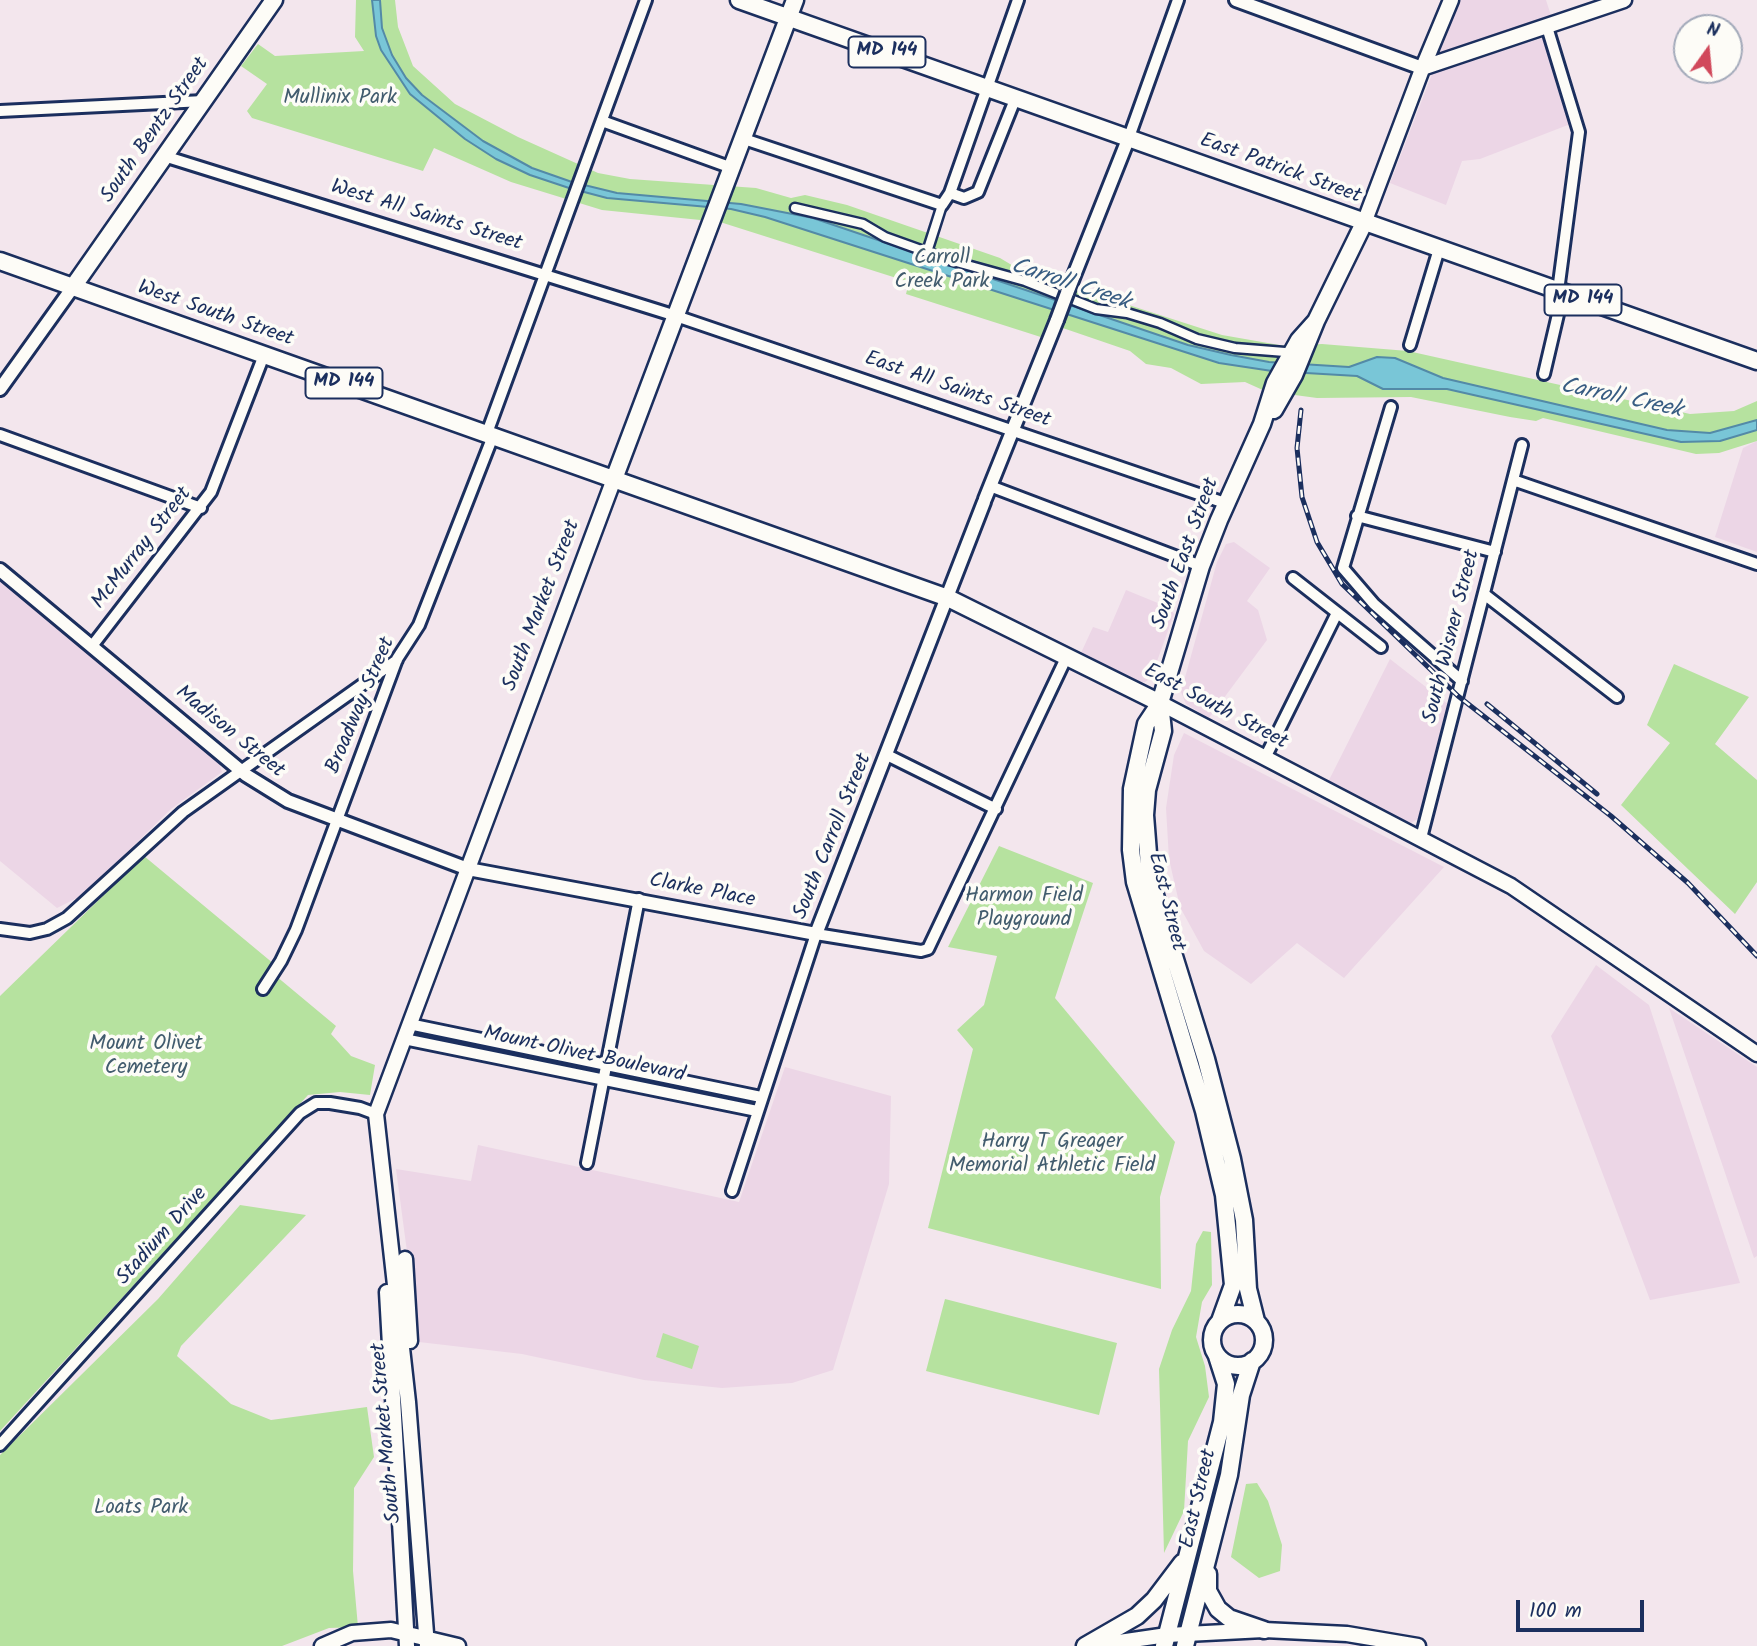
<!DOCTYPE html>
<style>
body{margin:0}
#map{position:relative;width:1757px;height:1646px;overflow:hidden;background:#f3e6ed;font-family:Kalam,sans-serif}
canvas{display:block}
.north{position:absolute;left:1673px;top:14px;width:70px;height:70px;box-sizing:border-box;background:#fdfcf7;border:2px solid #a3aaba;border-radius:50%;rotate:15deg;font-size:19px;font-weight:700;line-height:28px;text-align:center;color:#1b2f5e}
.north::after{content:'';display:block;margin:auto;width:24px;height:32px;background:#d1495b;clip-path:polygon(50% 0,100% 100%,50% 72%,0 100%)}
.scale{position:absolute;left:1516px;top:1600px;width:128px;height:32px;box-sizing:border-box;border:4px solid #1b2f5e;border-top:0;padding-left:9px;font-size:21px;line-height:24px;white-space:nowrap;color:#1b2f5e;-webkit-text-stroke:5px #fdfcf7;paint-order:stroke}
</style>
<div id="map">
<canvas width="1757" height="1646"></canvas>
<div class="north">N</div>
<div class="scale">100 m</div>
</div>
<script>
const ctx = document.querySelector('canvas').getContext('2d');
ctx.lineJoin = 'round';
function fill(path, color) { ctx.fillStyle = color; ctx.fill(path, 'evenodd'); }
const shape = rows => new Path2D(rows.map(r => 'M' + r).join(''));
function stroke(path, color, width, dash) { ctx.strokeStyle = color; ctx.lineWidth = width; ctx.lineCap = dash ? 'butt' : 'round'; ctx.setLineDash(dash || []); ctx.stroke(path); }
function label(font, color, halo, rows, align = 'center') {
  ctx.font = font + ' Kalam,sans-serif'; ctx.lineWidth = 7; ctx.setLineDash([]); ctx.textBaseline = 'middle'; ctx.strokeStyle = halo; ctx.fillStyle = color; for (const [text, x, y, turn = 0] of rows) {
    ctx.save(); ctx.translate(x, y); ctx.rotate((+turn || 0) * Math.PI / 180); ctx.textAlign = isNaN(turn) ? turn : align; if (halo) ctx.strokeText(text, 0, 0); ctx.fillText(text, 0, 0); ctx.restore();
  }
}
const built = shape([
 [1451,0,1546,0,1554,25,1438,64,1430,54],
 [1545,37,1573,123,1480,159,1462,161,1446,205,1390,183,1432,74],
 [1757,441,1757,552,1715,537,1743,448],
 [1234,542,1270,568,1247,601,1258,610,1267,640,1209,718,1186,704,1181,692,1217,562,1226,544],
 [0,579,218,760,222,772,171,809,83,895,57,908,0,861],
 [1126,590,1170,608,1174,614,1151,678,1145,682,1135,682,1080,655,1093,627,1108,632],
 [1390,659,1449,705,1419,818,1411,823,1327,784],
 [1184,733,1444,867,1344,978,1297,943,1251,984,1204,951,1180,907,1169,859,1166,808,1174,755],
 [1596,965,1649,1005,1740,1283,1650,1300,1551,1036],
 [1669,1008,1757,1067,1757,1256,1754,1258],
 [785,1067,891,1096,889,1184,833,1370,792,1383,722,1388,644,1380,522,1354,419,1342,396,1169,471,1181,478,1145,739,1202]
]);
const green = shape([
 [356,0,395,0,398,27,413,66,455,104,518,137,598,173,630,179,756,188,791,198,805,195,847,205,1000,258,1020,270,1222,335,1285,346,1322,344,1408,351,1690,414,1734,411,1757,401,1757,441,1719,453,1696,454,1543,418,1536,421,1510,417,1411,397,1317,398,1265,391,1245,382,1201,384,1171,368,1146,364,1130,351,1054,325,1047,339,906,294,909,282,720,222,602,210,511,182,434,148,423,171,252,118,247,111,267,84,241,66,258,44,275,56,364,51,355,37],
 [1674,664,1749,697,1715,744,1757,780,1757,882,1735,914,1621,805,1670,743,1647,725],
 [999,846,1093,883,1055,998,1175,1142,1160,1197,1161,1289,928,1228,973,1049,957,1030,984,1005,997,956,948,947],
 [144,856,274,964,270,971,336,1026,331,1034,351,1056,375,1065,370,1095,340,1092,308,1095,0,1431,0,996],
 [240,1205,306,1215,181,1346,177,1356,231,1404,271,1420,367,1407,374,1457,354,1488,353,1571,358,1627,329,1628,282,1646,0,1646,0,1455,158,1299],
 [1203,1231,1211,1232,1212,1285,1202,1302,1196,1337,1205,1366,1209,1397,1188,1441,1184,1511,1164,1553,1159,1369,1172,1330,1191,1291,1196,1244],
 [945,1299,1117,1343,1099,1415,926,1371],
 [663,1333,699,1346,692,1369,656,1357],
 [1257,1483,1268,1501,1282,1545,1280,1571,1259,1578,1231,1557,1246,1484]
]);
const water = shape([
 [372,0,380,0,382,28,392,55,406,78,422,95,483,141,532,168,572,182,617,193,741,204,813,218,1188,345,1231,355,1269,362,1349,367,1377,357,1395,358,1443,378,1667,430,1710,433,1757,420,1757,430,1720,441,1681,442,1447,389,1383,389,1357,376,1272,371,1219,363,765,217,731,209,607,198,569,188,530,175,496,159,465,139,410,94,381,50,376,36,372,0]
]);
const pedestrian = shape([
 [795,208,863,224,885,237,949,260,1025,281,1096,309,1127,313,1160,323,1197,339,1235,348,1285,352],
 [927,252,942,205]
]);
const minor = shape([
 [1547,27,1579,132,1558,291],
 [0,111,204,101],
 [602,121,732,168],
 [1129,137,1178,0],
 [744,139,942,205,950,193,1018,0],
 [164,156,676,316,1225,503],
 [950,193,964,198,978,192,1016,97],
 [1410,345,1439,249],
 [1544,374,1563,293],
 [1391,407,1343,568,1374,604,1462,681],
 [487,433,646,0],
 [0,435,201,508],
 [1513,480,1757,564],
 [990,486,1201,566],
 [1357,516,1495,552],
 [1293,578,1381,647],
 [1484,594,1617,697],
 [92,646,211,492,264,355],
 [887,755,996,809],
 [1265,758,1337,613],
 [1421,838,1522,445],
 [0,929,30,933,47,929,67,918,183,812,397,660],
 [263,989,281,961,296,930,397,659,419,625,493,436],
 [409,1024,761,1097],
 [404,1039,757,1111],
 [587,1163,639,899],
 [732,1191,816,934,921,951,928,949,1067,656],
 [0,1445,300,1113,316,1103,330,1103,360,1108,376,1114]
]);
const tertiary = shape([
 [1236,0,1422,68],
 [1067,293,1129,137],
 [0,389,73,287],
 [985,499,1057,320],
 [0,570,246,775,288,801,468,869,816,934,984,502]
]);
const secondary = shape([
 [1422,68,1624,0],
 [1364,223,1421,72,1451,0],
 [1160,703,1511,886,1757,1054],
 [405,1259,410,1341],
 [387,1292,407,1646],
 [322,1646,352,1633,391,1630,458,1646],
 [427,1646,408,1402,376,1114,614,479],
 [1092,1646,1167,1635,1264,1630,1347,1634,1418,1646]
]);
const primary = shape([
 [739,0,1757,361],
 [0,261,948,598,1160,703],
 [73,287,274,0],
 [1274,410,1294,375,1316,321,1364,223],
 [614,479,795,0],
 [1160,703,1163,731,1147,790,1145,815,1150,879,1206,1059,1232,1159,1244,1220,1248,1289,1256,1321],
 '1212 1340a26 26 0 1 1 52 0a26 26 0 1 1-52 0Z',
 [1220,1321,1233,1285,1224,1195,1204,1111,1135,882,1131,850,1132,789,1146,724,1160,703,1201,566,1219,520,1262,424,1275,383,1299,340,1316,321],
 [1208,1574,1208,1591,1218,1609,1229,1618,1264,1630],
 [1085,1646,1137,1616,1154,1600,1182,1563],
 [1164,1646,1222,1422,1226,1384,1217,1356],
 [1185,1646,1229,1475,1241,1395,1252,1361]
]);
const rail = shape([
 [1301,410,1297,448,1302,497,1317,542,1342,584,1458,696,1611,816,1688,883,1757,956],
 [1487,704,1597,794]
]);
const tertiaryBridge = shape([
 [1057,320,1067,293]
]);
const shields = [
 [887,52,77],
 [1583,300,77],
 [344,383,77]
];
const shieldNames = [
 ["MD 144",887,52],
 ["MD 144",1583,300],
 ["MD 144",344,383]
];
const parkNames = [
 ["Mullinix Park",340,99],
 ["Carroll",942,259],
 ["Creek Park",942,283],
 ["Harmon Field",1024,897],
 ["Playground",1024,921],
 ["Mount Olivet",146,1045],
 ["Cemetery",146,1069],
 ["Harry T Greager",1052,1143],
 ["Memorial Athletic Field",1052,1167],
 ["Loats Park",141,1509]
];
const streetNames = [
 ["South Bentz Street",156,131,-55],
 ["East Patrick Street",1280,170,20],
 ["West All Saints Street",426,217,17],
 ["West South Street",215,315,19],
 ["East All Saints Street",957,391,19],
 ["McMurray Street",143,549,-52],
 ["South East Street",1187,554,-70],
 ["South Market Street",543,606,-69],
 ["South Wisner Street",1453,637,-76],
 ["Broadway Street",362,706,-67],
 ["East South Street",1215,708,28],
 ["Madison Street",229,733,39],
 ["South Carroll Street",834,837,-68],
 ["Clarke Place",702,892,11],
 ["East Street",1165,902,76],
 ["Mount Olivet Boulevard",584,1056,12],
 ["Stadium Drive",163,1237,-48],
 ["South Market Street",388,1433,-95],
 ["East Street",1200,1499,-77]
];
const waterNames = [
 ["Carroll Creek",1070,286,18],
 ["Carroll Creek",1621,400,12]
];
fill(built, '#ecd6e6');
fill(green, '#b6e29f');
fill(water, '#79c6d7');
stroke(water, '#538aa7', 2);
stroke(pedestrian, '#1b2f5e', 13);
stroke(minor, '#1b2f5e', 16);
stroke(tertiary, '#1b2f5e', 18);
stroke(secondary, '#1b2f5e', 19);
stroke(primary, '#1b2f5e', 21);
stroke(pedestrian, '#fdfcf7', 8);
stroke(minor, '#fdfcf7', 10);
stroke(tertiary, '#fdfcf7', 12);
stroke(secondary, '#fdfcf7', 14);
stroke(primary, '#fdfcf7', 16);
stroke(rail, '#1b2f5e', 5);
stroke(rail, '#fdfcf7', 2.5, [8]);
stroke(tertiaryBridge, '#1b2f5e', 18, []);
stroke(tertiaryBridge, '#fdfcf7', 12);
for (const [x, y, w] of shields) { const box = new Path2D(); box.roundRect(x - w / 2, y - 15.5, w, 31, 5); ctx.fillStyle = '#fdfcf7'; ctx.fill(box); stroke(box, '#1b2f5e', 2); }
label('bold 19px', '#1b2f5e', null, shieldNames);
label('21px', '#425c6e', '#fdfcf7', parkNames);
label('21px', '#1b2f5e', '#fdfcf7', streetNames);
label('italic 23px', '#375c82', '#fdfcf7', waterNames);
</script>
